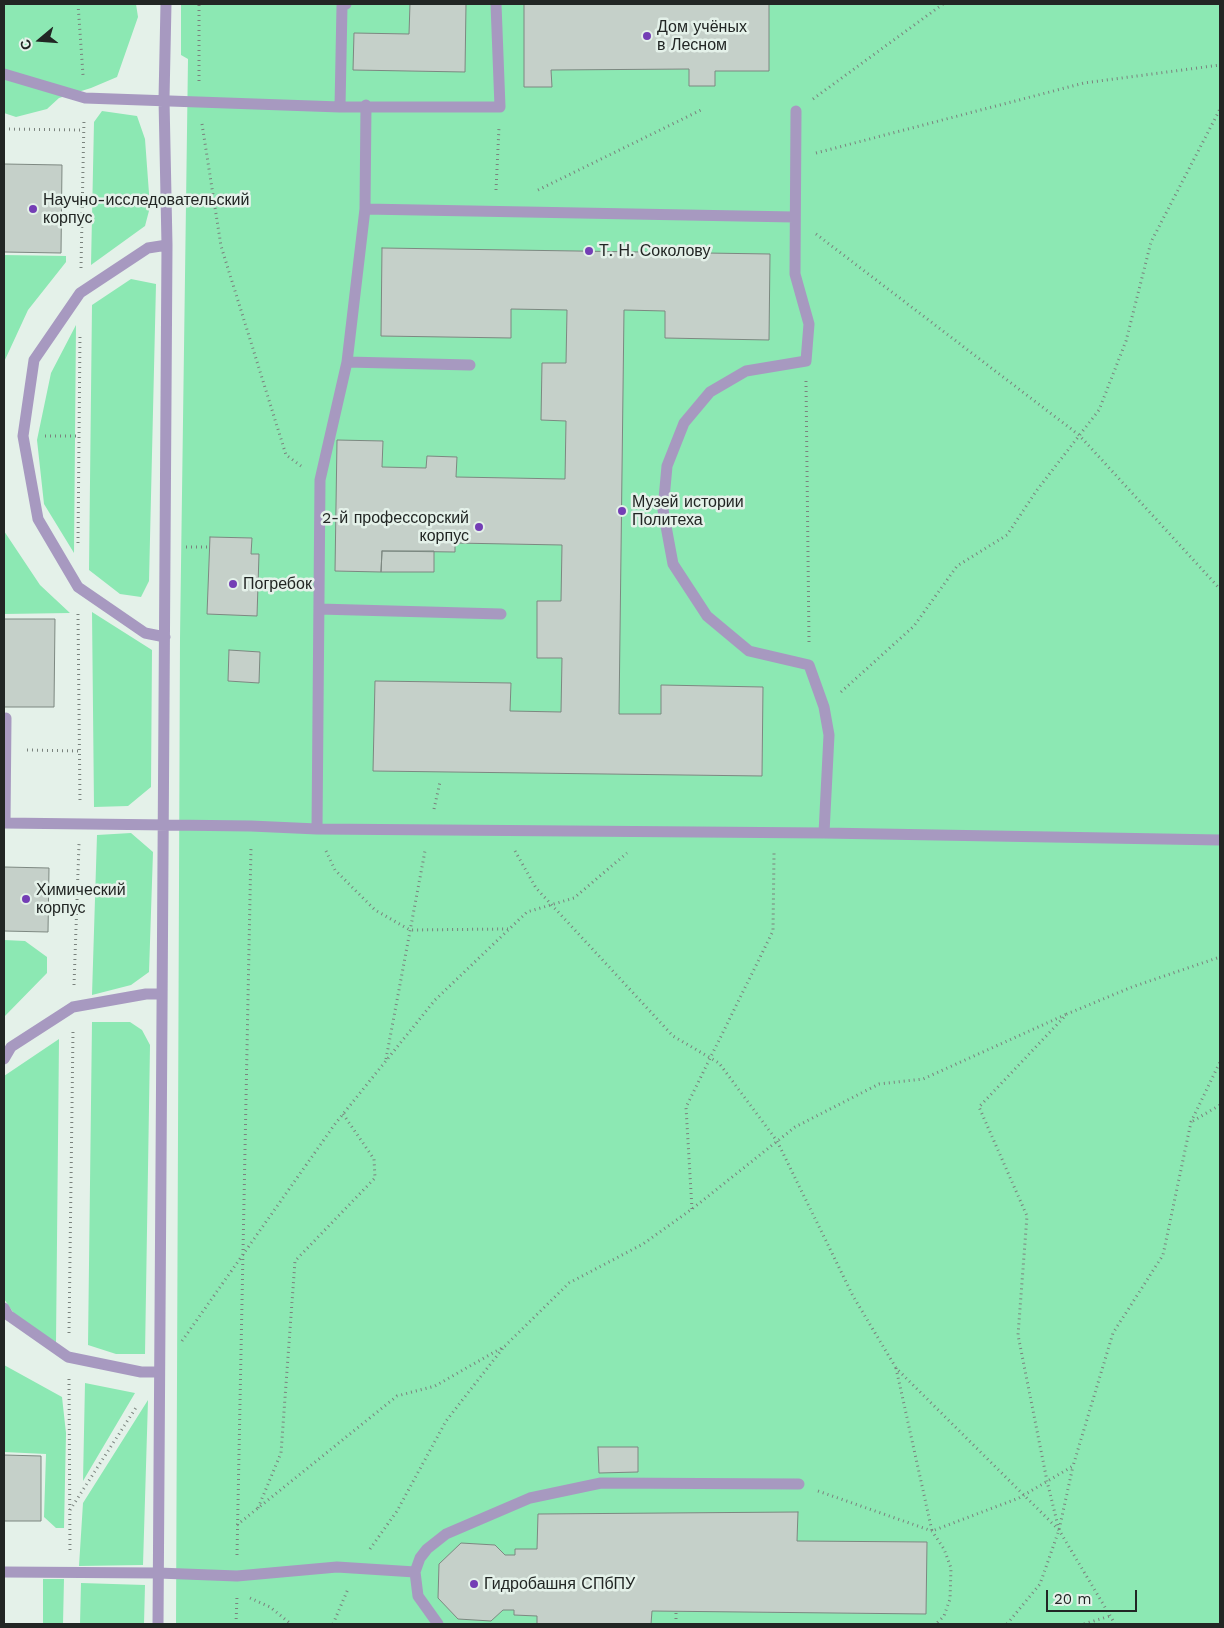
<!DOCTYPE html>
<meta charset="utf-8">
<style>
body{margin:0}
#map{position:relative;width:1224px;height:1628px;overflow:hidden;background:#e4f1e9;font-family:"Work Sans",sans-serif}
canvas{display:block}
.frame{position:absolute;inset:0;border:5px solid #222624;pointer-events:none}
.north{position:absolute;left:15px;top:15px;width:50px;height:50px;-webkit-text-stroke:4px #e4f1e9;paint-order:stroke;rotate:252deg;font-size:14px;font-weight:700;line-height:20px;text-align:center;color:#222624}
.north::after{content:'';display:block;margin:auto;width:18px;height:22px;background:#222624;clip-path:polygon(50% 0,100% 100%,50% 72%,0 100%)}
.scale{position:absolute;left:1046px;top:1590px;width:91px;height:22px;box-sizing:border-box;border:2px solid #222624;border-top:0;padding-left:6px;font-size:15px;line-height:18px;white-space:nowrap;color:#222624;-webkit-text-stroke:4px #e4f1e9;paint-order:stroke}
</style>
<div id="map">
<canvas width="1224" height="1628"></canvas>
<div class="frame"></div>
<div class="north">С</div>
<div class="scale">20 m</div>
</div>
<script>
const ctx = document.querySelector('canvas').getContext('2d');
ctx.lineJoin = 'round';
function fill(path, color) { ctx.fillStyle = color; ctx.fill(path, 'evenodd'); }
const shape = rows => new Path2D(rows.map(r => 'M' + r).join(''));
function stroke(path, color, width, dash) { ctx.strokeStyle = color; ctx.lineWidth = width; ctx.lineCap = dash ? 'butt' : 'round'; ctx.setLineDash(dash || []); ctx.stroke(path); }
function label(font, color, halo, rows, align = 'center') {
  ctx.font = font + ' "Work Sans",sans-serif'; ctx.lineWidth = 5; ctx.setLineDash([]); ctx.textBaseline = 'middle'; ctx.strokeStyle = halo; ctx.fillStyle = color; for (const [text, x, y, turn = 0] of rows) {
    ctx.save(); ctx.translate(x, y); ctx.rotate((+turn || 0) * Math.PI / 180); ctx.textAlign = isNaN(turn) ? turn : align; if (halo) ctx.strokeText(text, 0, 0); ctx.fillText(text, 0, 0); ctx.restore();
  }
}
const green = shape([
 [4,4,136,4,138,17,117,77,91,88,59,98,47,109,16,117,4,113],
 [181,4,1220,4,1220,1624,176,1624,180,638,188,59,181,55],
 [102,111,137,116,145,139,150,207,145,226,91,265,94,122],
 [4,255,66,256,66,262,28,310,4,362],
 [131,279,156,284,149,581,141,597,120,594,89,570,92,305],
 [76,325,74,553,44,504,37,440,51,373],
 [4,531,40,585,70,613,4,614],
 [92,612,152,650,151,787,128,806,94,807],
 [131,833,153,852,149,972,131,985,92,995,97,835],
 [4,940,25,941,47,957,47,973,4,1017],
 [92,1022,130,1022,142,1030,150,1045,145,1354,116,1354,88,1345],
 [59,1039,56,1343,15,1315,4,1299,4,1076],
 [4,1365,62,1397,66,1433,64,1528,56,1528,44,1517,46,1454,4,1452],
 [85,1383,135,1393,83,1481],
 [148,1400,143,1565,79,1566,83,1503],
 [43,1579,64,1579,63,1624,43,1624],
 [81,1583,145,1585,144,1624,80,1624]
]);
const building = shape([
 [410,4,466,4,465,72,353,70,354,33,409,34,410,4],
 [524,4,769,4,769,71,715,71,715,86,689,86,689,69,551,70,552,87,524,87,524,4],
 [4,164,62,165,61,253,4,252,4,164],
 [382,248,770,254,769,340,665,338,665,311,624,310,619,714,661,714,661,685,763,687,762,776,373,771,375,681,511,683,510,711,561,712,562,658,537,658,537,601,561,601,562,545,455,543,455,552,382,551,381,572,335,571,337,440,383,441,382,467,426,468,427,456,457,457,456,477,565,479,566,421,541,420,542,363,566,363,567,310,511,309,511,338,381,336,382,248],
 [210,537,252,538,251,554,259,554,257,616,207,614,210,537],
 [382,551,434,551,434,572,381,572,382,551],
 [4,619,55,619,54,707,4,707,4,619],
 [229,650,260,652,259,683,228,681,229,650],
 [4,867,49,868,48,932,4,931,4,867],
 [598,1447,638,1447,638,1472,599,1473,598,1447],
 [4,1455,41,1456,41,1521,4,1521,4,1455],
 [798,1512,797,1541,927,1542,926,1614,652,1611,651,1624,537,1624,537,1616,514,1615,514,1610,503,1610,491,1621,458,1619,438,1598,439,1564,461,1543,495,1545,505,1555,515,1555,515,1549,537,1549,538,1514,798,1512]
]);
const path = shape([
 [78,4,83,75],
 [199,81,199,4],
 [813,99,943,4],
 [202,124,221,246,286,455,301,466],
 [4,129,84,130],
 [816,153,1084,83,1220,65],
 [496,190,499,127],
 [538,190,701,110],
 [816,234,1079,435,1220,589],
 [81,268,84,119],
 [806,381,809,642],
 [45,436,79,436],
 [78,543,80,334],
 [186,547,210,547],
 [78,614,80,803],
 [841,692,914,626,957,566,1007,535,1037,490,1099,410,1126,341,1151,242,1220,109],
 [27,750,79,751],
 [434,809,440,782],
 [326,851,335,870,375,910,410,930,508,929],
 [515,851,536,888,673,1036,719,1063,777,1141,853,1296,896,1368,1059,1530,1115,1624],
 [74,985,79,844],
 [386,1059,425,851],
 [1193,1121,1220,1105],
 [692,1209,686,1107,773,931,774,853],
 [69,1333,73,1031],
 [182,1341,335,1124,435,1000,527,912,574,898,627,853],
 [896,1368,932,1531,1019,1498,1073,1466,1113,1333,1163,1255,1191,1122,1220,1062],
 [69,1379,70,1553],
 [818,1491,932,1531,944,1549,951,1568,950,1599,944,1616,936,1624],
 [258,1508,281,1453,295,1261,375,1178,374,1159,343,1114],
 [70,1510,137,1406],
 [237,1525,397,1396,435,1386,505,1346,569,1283,643,1244,692,1209,795,1127,879,1084,923,1079,1067,1014],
 [1059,1530,1047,1481,1018,1335,1027,1216,979,1107,1067,1014,1132,987,1220,957],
 [370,1549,397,1511,446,1421,503,1348],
 [237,1555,251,847],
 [250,1598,270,1607,291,1624],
 [236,1624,237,1596],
 [333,1624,348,1589],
 [676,1624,676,1612],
 [1007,1624,1040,1584,1059,1530,1073,1466],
 [1084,1624,1110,1616]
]);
const lane = shape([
 [4,74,85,98,340,107,500,107,496,4],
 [340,107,342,6,346,4],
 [796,111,795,274,809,324,806,361,746,371,710,392,684,423,667,466,663,510,673,564,707,616,749,651,809,665,824,707,829,735,824,833],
 [365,209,794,217],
 [347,362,470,365],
 [319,609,501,614],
 [165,637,145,633,78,587,38,519,23,436,34,360,80,293,148,248,167,245],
 [4,823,251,826,317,829,824,833,1220,840],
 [5,823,6,718],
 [317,829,320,480,347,362,365,209,366,105],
 [4,1059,11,1047,73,1007,146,994,162,994],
 [4,1308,8,1315,68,1357,141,1372,159,1372],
 [4,1572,158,1573,237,1576,337,1567,415,1572],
 [158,1624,167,245,164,99,166,4],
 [438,1624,418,1596,415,1572,420,1558,427,1549,446,1534,530,1498,601,1483,799,1484]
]);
const markers = [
 [647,36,5,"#743eb5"],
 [33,209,5,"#743eb5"],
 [589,251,5,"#743eb5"],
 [622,511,5,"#743eb5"],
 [479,527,5,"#743eb5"],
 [233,584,5,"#743eb5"],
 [26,899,5,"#743eb5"],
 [474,1584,5,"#743eb5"]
];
const poiNames = [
 ["Дом учёных",657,27],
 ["в Лесном",657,45],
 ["Научно-исследовательский",43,200],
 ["корпус",43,218],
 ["Т. Н. Соколову",599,251],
 ["Музей истории",632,502],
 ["Политеха",632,520],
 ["2-й профессорский",469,518,"right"],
 ["корпус",469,536,"right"],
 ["Погребок",243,584],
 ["Химический",36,890],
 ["корпус",36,908],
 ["Гидробашня СПбПУ",484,1584]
];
fill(green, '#8ce8b3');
fill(building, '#c5d0c9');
stroke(building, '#7d8881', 1);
stroke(path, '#7a827d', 3, [1, 4]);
stroke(lane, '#a799c0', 11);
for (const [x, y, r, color] of markers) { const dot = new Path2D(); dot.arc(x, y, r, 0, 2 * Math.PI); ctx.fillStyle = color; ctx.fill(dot); stroke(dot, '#e4f1e9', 2); }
label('16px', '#222624', '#e4f1e9', poiNames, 'left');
</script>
